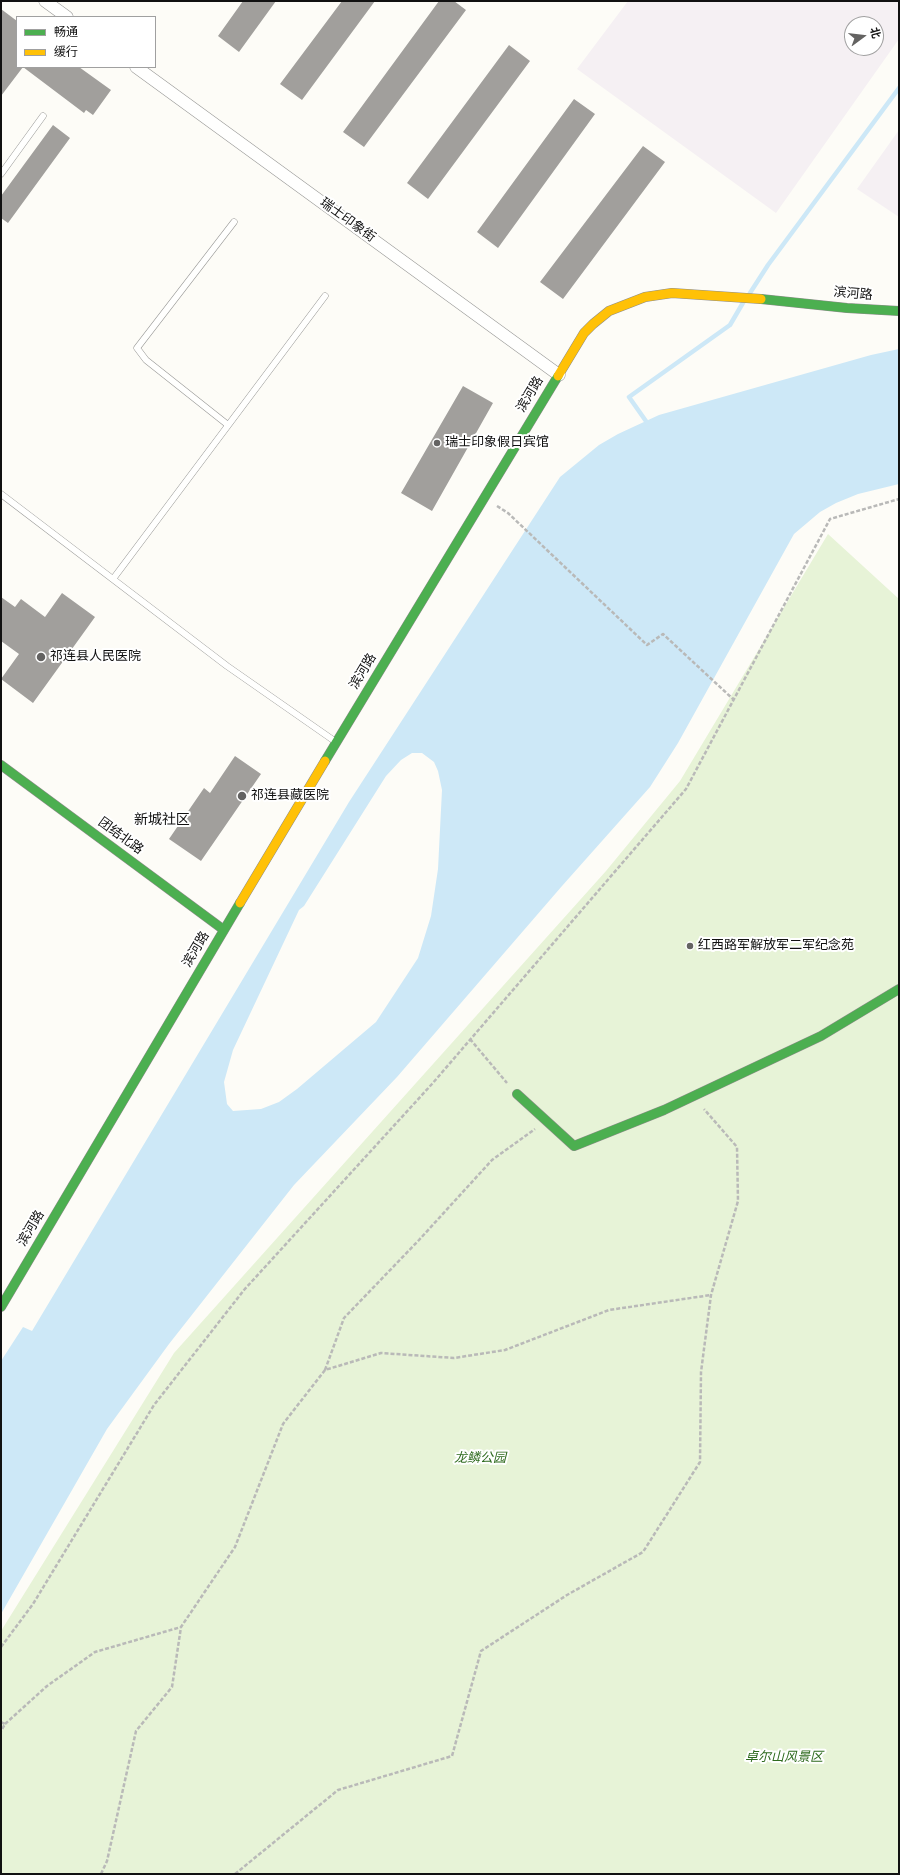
<!DOCTYPE html>
<meta charset="utf-8">
<style>
body{margin:0}
#map{position:relative;width:900px;height:1875px;overflow:hidden;background:#fdfcf7;font-family:Spectral,"Noto Sans SC",serif}
canvas{display:block}
.frame{position:absolute;inset:0;border:2px solid #111;pointer-events:none}
.legend{position:absolute;left:16px;top:16px;width:140px;height:52px;box-sizing:border-box;background:#fff;border:1px solid #a0a0a0;margin:0;padding:5px 7px;list-style:none;font-size:12px;color:#111}
.legend li{display:flex;align-items:center;gap:8px;height:20px}
.legend b{width:20px;border:1px solid #a0a0a0}
.north{position:absolute;left:844px;top:16px;width:40px;height:40px;box-sizing:border-box;background:#fff;border:1px solid #a0a0a0;border-radius:50%;rotate:75deg;font-size:11px;font-weight:700;line-height:16px;text-align:center;color:#111}
.north::after{content:'';display:block;margin:auto;width:14px;height:18px;background:#646362;clip-path:polygon(50% 0,100% 100%,50% 72%,0 100%)}
</style>
<div id="map">
<canvas width="900" height="1875"></canvas>
<div class="frame"></div>
<ul class="legend">
<li><b style="height:5px;background:#4caf50"></b>畅通</li>
<li><b style="height:5px;background:#ffc107"></b>缓行</li>
</ul>
<div class="north">北</div>
</div>
<script>
const ctx = document.querySelector('canvas').getContext('2d');
ctx.lineJoin = 'round';
function fill(path, color) { ctx.fillStyle = color; ctx.fill(path, 'evenodd'); }
const shape = rows => new Path2D(rows.map(r => 'M' + r).join(''));
function stroke(path, color, width, dash) { ctx.strokeStyle = color; ctx.lineWidth = width; ctx.lineCap = dash ? 'butt' : 'round'; ctx.setLineDash(dash || []); ctx.stroke(path); }
function label(font, color, halo, rows, align = 'center') {
  ctx.font = font + ' Spectral,"Noto Sans SC",serif'; ctx.lineWidth = 4; ctx.setLineDash([]); ctx.textBaseline = 'middle'; ctx.strokeStyle = halo; ctx.fillStyle = color; for (const [text, x, y, turn = 0] of rows) {
    ctx.save(); ctx.translate(x, y); ctx.rotate((+turn || 0) * Math.PI / 180); ctx.textAlign = isNaN(turn) ? turn : align; if (halo) ctx.strokeText(text, 0, 0); ctx.fillText(text, 0, 0); ctx.restore();
  }
}
const industrial = shape([
 [628,1,899,1,899,39,776,213,577,69],
 [852,24,876,24,876,48,852,48],
 [899,130,899,217,857,189]
]);
const green = shape([
 [828,534,899,599,899,1874,1,1874,1,1631,174,1353,606,871,680,781]
]);
const water = shape([
 [899,349,899,484,858,494,836,503,820,512,794,534,678,743,650,787,562,886,397,1077,294,1185,169,1344,107,1429,1,1614,1,1361,23,1327,32,1331,349,802,560,477,599,445,618,434,659,415,871,355],
 [412,753,422,753,434,762,438,771,442,790,438,869,431,916,418,958,376,1022,297,1089,279,1102,261,1109,233,1111,227,1104,224,1082,233,1050,299,910,304,906,386,776,401,760]
]);
const stream = shape([
 [750,293,768,265,899,88],
 [648,424,629,397,730,325,744,301]
]);
const building = shape([
 [243,1,276,1,239,52,218,36],
 [342,1,375,1,302,100,280,84],
 [439,1,454,1,466,10,364,147,343,132],
 [1,9,17,21,17,67,79,67,111,90,93,115,86,110,84,113,23,67,1,96],
 [509,45,530,61,428,199,407,183],
 [574,99,595,114,498,248,477,232],
 [53,125,70,138,8,223,1,218,1,196],
 [643,146,665,162,563,299,540,282],
 [463,386,493,403,432,511,401,493],
 [62,593,95,617,33,703,1,679,19,654,1,641,1,597,15,607,21,599,45,617],
 [235,756,261,774,201,861,169,839,204,788,210,793]
]);
const path = shape([
 [497,506,508,513,647,645,663,634,734,700],
 [470,1039,507,1083],
 [325,1370,344,1318,419,1240,492,1160,535,1129],
 [1,1647,33,1604,154,1405,244,1290,432,1084,686,789,830,519,899,499],
 [1,1722,5,1724,1,1731],
 [5,1724,47,1686,95,1652,181,1627,235,1547,283,1424,325,1370,381,1353,454,1358,505,1350,609,1310,711,1295],
 [101,1874,107,1861,136,1731,172,1687,181,1627],
 [235,1874,338,1790,452,1756,481,1651,567,1595,643,1552,700,1462,701,1372,711,1295,738,1201,737,1147,704,1109]
]);
const lane = shape([
 [1,174,43,116],
 [228,425,146,360,137,348,234,222],
 [1,494,227,666,336,742],
 [113,579,325,296]
]);
const street = shape([
 [45,1,67,17],
 [136,67,559,375]
]);
const fast = shape([
 [761,299,847,308,899,311],
 [325,761,558,376],
 [1,765,224,930],
 [517,1094,574,1146,664,1110,821,1036,899,989],
 [1,1307,240,903]
]);
const slow = shape([
 [558,376,584,333,593,324,609,311,645,297,672,293,761,299],
 [240,903,325,761]
]);
const markers = [
 [437,443,4,"#646362"],
 [41,657,5,"#646362"],
 [242,796,5,"#646362"],
 [690,946,4,"#646362"]
];
const streetNames = [
 ["瑞士印象街",347,221,36],
 ["滨河路",853,295,5],
 ["滨河路",531,395,-59],
 ["滨河路",364,672,-59],
 ["团结北路",120,837,36],
 ["滨河路",197,950,-59],
 ["滨河路",32,1229,-59]
];
const poiNames = [
 ["瑞士印象假日宾馆",445,443],
 ["祁连县人民医院",50,657],
 ["祁连县藏医院",251,796],
 ["红西路军解放军二军纪念苑",698,946]
];
const parkNames = [
 ["龙鳞公园",480,1459],
 ["卓尔山风景区",784,1758]
];
const neighbourhoodNames = [
 ["新城社区",162,821]
];
fill(industrial, '#f5f0f3');
fill(green, '#e7f3d7');
fill(water, '#cde8f7');
stroke(stream, '#cde8f7', 4.5);
fill(building, '#a19f9c');
stroke(lane, '#979795', 7);
stroke(street, '#979795', 13);
stroke(fast, '#8e8d8b', 10);
stroke(slow, '#8e8d8b', 10);
stroke(path, '#b9b9b8', 2.5, [4, 2]);
stroke(lane, '#fffffe', 6);
stroke(street, '#fffffe', 12);
stroke(fast, '#4caf50', 9);
stroke(slow, '#ffc107', 9);
for (const [x, y, r, color] of markers) { const dot = new Path2D(); dot.arc(x, y, r, 0, 2 * Math.PI); ctx.fillStyle = color; ctx.fill(dot); stroke(dot, '#fff', 1.5); }
label('13px', '#111', '#fff', streetNames);
label('13px', '#111', '#fff', poiNames, 'left');
label('italic 13px', '#2f6b1f', '#fff', parkNames);
label('14px', '#111', '#fff', neighbourhoodNames);
</script>
